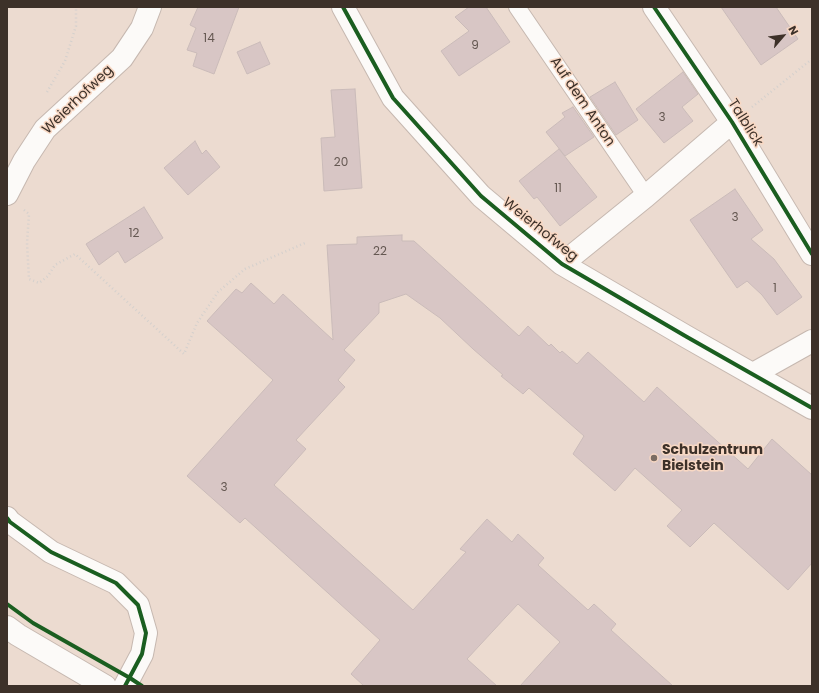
<!DOCTYPE html>
<style>
body{margin:0}
#map{position:relative;width:819px;height:693px;overflow:hidden;background:#ecdbd0;font-family:Poppins,sans-serif}
canvas{display:block}
.frame{position:absolute;inset:0;border:8px solid #3d3129;pointer-events:none}
.north{position:absolute;left:763px;top:16px;width:40px;height:40px;-webkit-text-stroke:3px #f8d8c4;paint-order:stroke;rotate:62deg;font-size:11px;font-weight:700;line-height:16px;text-align:center;color:#3d3129}
.north::after{content:'';display:block;margin:auto;width:14px;height:18px;background:#3d3129;clip-path:polygon(50% 0,100% 100%,50% 72%,0 100%)}
</style>
<div id="map">
<canvas width="819" height="693"></canvas>
<div class="frame"></div>
<div class="north">N</div>
</div>
<script>
const ctx = document.querySelector('canvas').getContext('2d');
ctx.lineJoin = 'round';
function fill(path, color) { ctx.fillStyle = color; ctx.fill(path, 'evenodd'); }
const shape = rows => new Path2D(rows.map(r => 'M' + r).join(''));
function stroke(path, color, width, dash) { ctx.strokeStyle = color; ctx.lineWidth = width; ctx.lineCap = dash ? 'butt' : 'round'; ctx.setLineDash(dash || []); ctx.stroke(path); }
function label(font, color, halo, rows, align = 'center') {
  ctx.font = font + ' Poppins,sans-serif'; ctx.lineWidth = 3; ctx.setLineDash([]); ctx.textBaseline = 'middle'; ctx.strokeStyle = halo; ctx.fillStyle = color; for (const [text, x, y, turn = 0] of rows) {
    ctx.save(); ctx.translate(x, y); ctx.rotate((+turn || 0) * Math.PI / 180); ctx.textAlign = isNaN(turn) ? turn : align; if (halo) ctx.strokeText(text, 0, 0); ctx.fillText(text, 0, 0); ctx.restore();
  }
}
const building = shape([
 [198,7,239,7,214,74,193,66,197,53,187,50,196,28,190,25,198,7],
 [469,7,486,7,510,42,459,76,441,51,469,31,455,17,469,7],
 [721,7,776,7,798,39,761,65,721,7],
 [260,42,270,64,247,74,237,52,260,42],
 [683,72,698,94,682,107,693,121,664,143,636,109,683,72],
 [615,82,638,120,616,135,590,97,615,82],
 [355,89,362,188,324,191,321,138,335,137,331,90,355,89],
 [573,107,594,137,565,156,546,132,565,117,562,113,573,107],
 [195,141,202,154,206,150,220,167,188,195,164,168,195,141],
 [559,149,597,197,560,226,537,197,534,199,519,181,559,149],
 [735,189,763,230,751,239,774,259,802,297,777,315,762,295,747,281,737,288,690,220,735,189],
 [144,207,163,238,125,263,118,251,99,265,86,244,144,207],
 [402,235,402,241,414,241,519,336,528,326,549,346,551,344,560,353,562,351,577,364,588,352,644,402,657,387,748,469,772,439,812,475,812,563,788,590,714,523,690,547,667,526,682,510,635,468,615,491,573,454,584,436,529,388,523,394,501,376,503,375,473,349,440,318,406,294,379,303,379,313,344,350,355,360,338,380,345,387,296,440,306,449,274,485,413,610,466,552,460,549,487,519,512,542,518,534,544,558,538,565,588,610,594,604,616,624,611,630,673,686,520,686,560,642,518,604,467,659,497,686,364,686,351,674,380,640,245,518,240,523,187,476,273,380,207,321,236,289,242,293,251,283,274,304,283,294,333,340,327,245,357,244,357,237,402,235]
]);
const path = shape([
 [47,92,65,61,76,26,76,7],
 [752,107,812,59],
 [24,210,29,214,27,243,29,279,39,283,48,276,55,265,75,254,184,354,197,323,218,292,245,269,305,243]
]);
const service = shape([
 [517,7,646,196]
]);
const minor = shape([
 [343,7,393,98,481,196,562,264,687,337,812,408],
 [654,7,732,122,812,254],
 [7,194,24,161,45,129,122,58,142,28,150,7],
 [562,264,646,196,732,122],
 [753,374,812,341],
 [7,518,10,522,51,552,116,583,138,605,146,633,142,654,125,686]
]);
const secondary = shape([
 [7,627,18,635,105,686]
]);
const cycleway = shape([
 [343,7,393,98,481,196,562,264,687,337,812,408],
 [654,7,732,122,812,254],
 [7,518,10,522,51,552,116,583,138,605,146,633,142,654,125,686],
 [7,604,33,623,130,678,142,686]
]);
const markers = [
 [654,458,4,"#7a6c63"]
];
const numberNames = [
 ["14",209,39],
 ["9",475,46],
 ["3",662,118],
 ["20",341,163],
 ["11",558,189],
 ["3",735,218],
 ["12",134,234],
 ["22",380,252],
 ["1",775,289],
 ["3",224,488]
];
const streetNames = [
 ["Weierhofweg",78,100,-44],
 ["Auf dem Anton",582,102,56],
 ["Talblick",745,123,58],
 ["Weierhofweg",540,230,39]
];
const poiNames = [
 ["Schulzentrum",662,450],
 ["Bielstein",662,466]
];
fill(building, '#d8c6c5');
stroke(building, '#cabbb9', 1);
stroke(service, '#c6b8b0', 18);
stroke(minor, '#c6b8b0', 24);
stroke(secondary, '#c6b8b0', 24);
stroke(path, '#d4d0cd', 2.5, [1, 3]);
stroke(service, '#fcfaf8', 16);
stroke(minor, '#fcfaf8', 22);
stroke(secondary, '#fcfaf8', 22);
stroke(cycleway, '#1b5e20', 4);
for (const [x, y, r, color] of markers) { const dot = new Path2D(); dot.arc(x, y, r, 0, 2 * Math.PI); ctx.fillStyle = color; ctx.fill(dot); stroke(dot, '#f8d8c4', 1.5); }
label('12px', '#655852', null, numberNames);
label('14px', '#3d3129', '#f8d8c4', streetNames);
label('bold 14px', '#3d3129', '#f8d8c4', poiNames, 'left');
</script>
